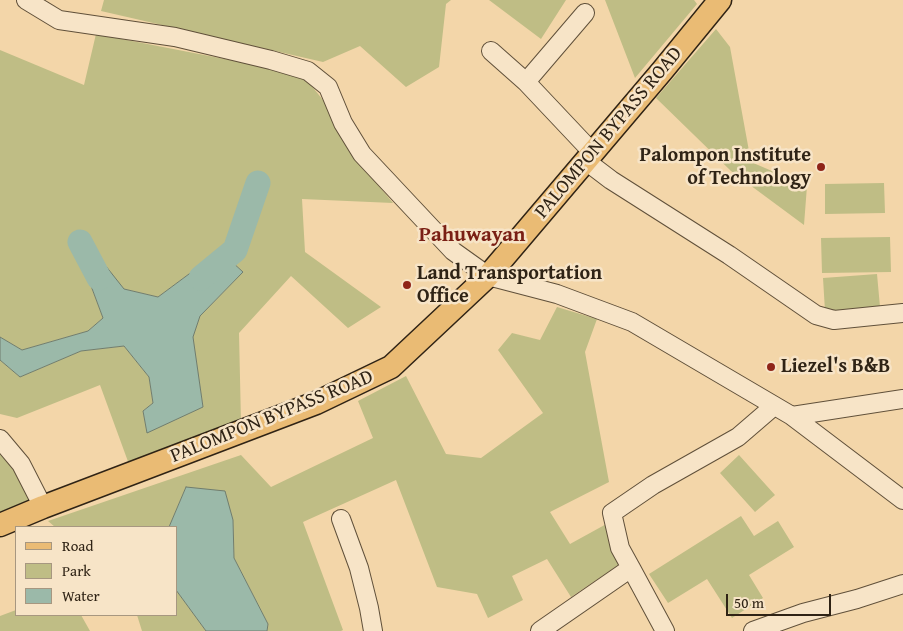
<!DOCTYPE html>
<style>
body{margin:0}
#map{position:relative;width:903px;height:631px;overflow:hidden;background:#f3d6a9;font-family:"Gentium Book Plus",serif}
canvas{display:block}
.legend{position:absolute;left:15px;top:526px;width:162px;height:90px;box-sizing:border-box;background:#f7e4c7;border:1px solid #a79780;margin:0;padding:6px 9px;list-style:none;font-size:15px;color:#2f2315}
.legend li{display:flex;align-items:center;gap:10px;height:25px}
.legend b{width:25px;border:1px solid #a79780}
.scale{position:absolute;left:726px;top:594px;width:105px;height:22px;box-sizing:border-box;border:2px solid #2f2315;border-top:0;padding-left:6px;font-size:15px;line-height:18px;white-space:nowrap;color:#2f2315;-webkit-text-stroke:4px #f7e4c7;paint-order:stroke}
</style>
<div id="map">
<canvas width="903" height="631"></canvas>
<ul class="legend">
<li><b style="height:6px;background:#eabb74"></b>Road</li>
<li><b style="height:14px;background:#bfbd85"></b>Park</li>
<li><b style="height:14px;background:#9bb9a9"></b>Water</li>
</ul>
<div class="scale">50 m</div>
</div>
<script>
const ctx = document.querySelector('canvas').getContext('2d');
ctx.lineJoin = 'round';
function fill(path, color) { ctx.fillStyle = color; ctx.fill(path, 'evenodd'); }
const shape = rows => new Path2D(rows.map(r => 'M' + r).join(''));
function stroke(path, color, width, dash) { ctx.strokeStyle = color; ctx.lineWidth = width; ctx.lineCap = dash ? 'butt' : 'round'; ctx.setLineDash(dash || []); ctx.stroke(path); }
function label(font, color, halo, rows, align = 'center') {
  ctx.font = font + ' "Gentium Book Plus",serif'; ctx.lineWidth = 5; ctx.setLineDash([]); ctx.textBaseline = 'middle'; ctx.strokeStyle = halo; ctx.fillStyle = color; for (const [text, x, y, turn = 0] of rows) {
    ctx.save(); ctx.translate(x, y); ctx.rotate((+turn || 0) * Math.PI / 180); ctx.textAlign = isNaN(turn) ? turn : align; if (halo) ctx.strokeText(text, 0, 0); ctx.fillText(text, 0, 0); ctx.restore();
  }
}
const green = shape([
 [104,0,451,0,446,4,439,67,406,87,360,46,323,62,101,11],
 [489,0,566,0,541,39],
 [605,0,694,0,697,4,635,78],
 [716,29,730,47,751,162,807,186,804,225,731,171,656,98],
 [96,34,302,74,327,105,365,169,393,203,302,199,305,252,381,307,348,328,291,276,239,333,241,423,130,467,100,385,17,418,0,414,0,360,20,377,81,351,124,346,149,377,153,403,143,411,147,432,203,407,192,337,200,316,243,272,220,251,158,297,124,289,78,252,103,318,88,331,22,350,0,337,0,50,84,85],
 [884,183,885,213,825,214,825,184],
 [890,237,891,272,822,273,821,238],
 [877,274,880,307,825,311,823,278],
 [557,307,597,319,585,352,609,482,550,512,570,544,610,522,623,562,571,597,547,559,512,576,523,600,488,618,477,594,437,587,396,480,303,522,343,630,341,631,267,631,268,624,234,558,233,520,186,487,169,527,55,527,48,521,241,455,271,487,373,438,358,401,406,376,446,454,481,458,543,413,498,350,512,333,540,340],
 [0,451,16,467,31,500,0,512],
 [739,455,775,495,755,512,720,473],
 [741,516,754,536,778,521,794,547,749,575,763,598,732,618,707,579,668,603,649,574],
 [176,590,206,631,142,631,137,615,176,615],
 [16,610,16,615,81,615,90,631,0,631,0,616]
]);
const water = shape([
 [90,246,124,289,158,297,220,251,243,272,200,316,193,337,203,407,147,433,143,411,153,403,149,377,124,346,81,351,20,377,0,360,0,337,22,350,88,331,103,318,78,251,90,246],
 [186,487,225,491,233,520,234,558,268,624,267,631,206,631,176,590,176,527,169,527,186,487]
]);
const river = shape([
 [80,242,99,278],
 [201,278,235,250,258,183]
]);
const minor = shape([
 [26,0,59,20,175,37,271,60,308,71,328,87,343,123,362,154,453,251,488,276,557,294,632,322,792,416,903,500],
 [491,51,526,82,593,153],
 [526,82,585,13],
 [586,161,611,180,729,255,816,315,834,320,903,313],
 [792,416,903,399],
 [0,439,21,464,43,507],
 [341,519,359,568,369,608,373,631],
 [631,568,620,548,612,513,653,485,738,437,774,406],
 [540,631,631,568,665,631],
 [753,631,803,613,857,599,903,584]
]);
const major = shape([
 [0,525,43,507,316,403,391,367,488,276,662,71,720,0]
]);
const markers = [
 [821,167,5,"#8f2418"],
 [407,285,5,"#8f2418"],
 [771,367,5,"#8f2418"]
];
const streetNames = [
 ["PALOMPON BYPASS ROAD",609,133,-50],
 ["PALOMPON BYPASS ROAD",272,417,-22]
];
const poiNames = [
 ["Palompon Institute",811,156,"right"],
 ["of Technology",811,179,"right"],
 ["Land Transportation",417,274],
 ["Office",417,297],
 ["Liezel's B&B",781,367]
];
const neighbourhoodNames = [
 ["Pahuwayan",472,236]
];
fill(green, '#bfbd85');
fill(water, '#9bb9a9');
stroke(water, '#707d6e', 1);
stroke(river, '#9bb9a9', 25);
stroke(minor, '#60503a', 20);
stroke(major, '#2f2315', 25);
stroke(minor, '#f7e4c7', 18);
stroke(major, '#eabb74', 22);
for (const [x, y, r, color] of markers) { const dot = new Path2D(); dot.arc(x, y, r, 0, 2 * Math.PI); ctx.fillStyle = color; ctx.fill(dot); stroke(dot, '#f7e4c7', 2); }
label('20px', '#2f2315', '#f7e4c7', streetNames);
label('bold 20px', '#2f2315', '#f7e4c7', poiNames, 'left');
label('bold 21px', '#7a1f14', '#f7e4c7', neighbourhoodNames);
</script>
